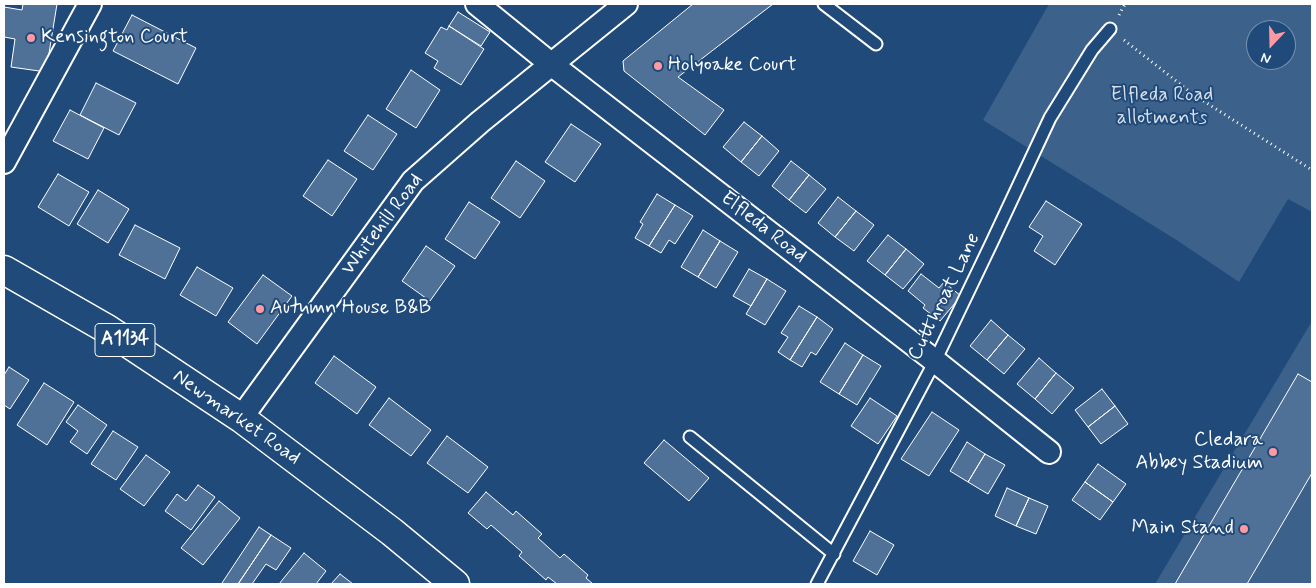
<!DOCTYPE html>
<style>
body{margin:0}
#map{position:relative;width:1316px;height:588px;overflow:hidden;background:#1f4a7a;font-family:Mynerve,sans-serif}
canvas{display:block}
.frame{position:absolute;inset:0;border:5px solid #fff;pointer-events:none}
.north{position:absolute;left:1246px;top:20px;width:50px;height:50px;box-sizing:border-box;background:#1f4a7a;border:1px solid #7992af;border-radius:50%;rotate:201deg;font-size:14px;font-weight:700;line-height:20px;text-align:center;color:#fff}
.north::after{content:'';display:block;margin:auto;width:18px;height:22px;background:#ff9aa2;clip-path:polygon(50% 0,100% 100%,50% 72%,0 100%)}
</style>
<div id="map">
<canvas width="1316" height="588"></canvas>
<div class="frame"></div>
<div class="north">N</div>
</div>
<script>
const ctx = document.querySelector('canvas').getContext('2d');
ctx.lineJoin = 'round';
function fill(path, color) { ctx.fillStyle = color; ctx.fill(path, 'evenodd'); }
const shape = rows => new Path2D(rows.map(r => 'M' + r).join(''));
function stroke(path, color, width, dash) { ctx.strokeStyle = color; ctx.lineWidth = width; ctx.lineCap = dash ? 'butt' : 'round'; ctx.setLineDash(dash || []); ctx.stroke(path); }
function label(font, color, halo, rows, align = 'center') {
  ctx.font = font + ' Mynerve,sans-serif'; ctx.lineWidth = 4; ctx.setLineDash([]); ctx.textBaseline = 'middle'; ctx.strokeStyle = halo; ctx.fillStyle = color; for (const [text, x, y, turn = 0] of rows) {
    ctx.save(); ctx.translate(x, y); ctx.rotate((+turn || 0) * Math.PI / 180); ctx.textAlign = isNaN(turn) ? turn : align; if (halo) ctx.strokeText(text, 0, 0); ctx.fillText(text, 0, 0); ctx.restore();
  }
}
const green = shape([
 [1049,4,1312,4,1312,212,1288,199,1239,282,1178,241,983,120],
 [1256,30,1286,30,1286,60,1256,60],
 [1312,321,1312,584,1155,584]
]);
const building = shape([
 [23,4,57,4,46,72,11,67,15,39,4,37,4,7,22,10,23,4],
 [693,4,773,4,678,77,724,110,705,135,624,71,623,61,693,4],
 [458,12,490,32,481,46,449,26,458,12],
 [132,15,196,48,178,84,113,51,132,15],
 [449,26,484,49,461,85,434,68,438,61,425,53,441,27,447,30,449,26],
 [411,70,440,90,416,128,386,109,411,70],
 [96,83,136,103,119,135,80,115,96,83],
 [70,110,104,128,88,159,53,141,70,110],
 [368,115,397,134,373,170,344,151,368,115],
 [744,122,762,136,741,162,723,147,744,122],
 [571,124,601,144,575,182,545,162,571,124],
 [762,136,779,151,759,176,741,162,762,136],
 [328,160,357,179,332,216,303,196,328,160],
 [516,161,545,181,520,218,491,198,516,161],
 [791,161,809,175,789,200,772,186,791,161],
 [58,174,89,192,69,226,38,207,58,174],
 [809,175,826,189,806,213,789,200,809,175],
 [98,190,129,209,108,243,77,224,98,190],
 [657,194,675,205,649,246,635,238,643,224,640,222,657,194],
 [838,197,856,211,835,237,818,223,838,197],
 [1046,201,1082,224,1055,265,1034,251,1043,236,1029,227,1046,201],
 [469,202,500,222,475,259,445,239,469,202],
 [675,205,693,216,675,244,669,240,661,253,649,246,675,205],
 [856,211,874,225,854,251,835,237,856,211],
 [135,225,180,248,165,279,119,255,135,225],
 [703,230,720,241,698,277,681,267,703,230],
 [888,235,906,249,885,275,867,261,888,235],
 [720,241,738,252,716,288,698,277,720,241],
 [426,246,455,266,430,301,402,281,426,246],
 [906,249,924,264,903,289,885,275,906,249],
 [197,267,233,288,216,316,180,295,197,267],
 [749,269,767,279,751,306,733,296,749,269],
 [921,274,939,288,944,282,961,296,940,321,923,308,925,305,908,291,921,274],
 [263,275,292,296,257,344,228,322,263,275],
 [767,279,786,291,765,325,746,314,767,279],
 [799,306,817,317,790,360,778,352,788,337,781,333,799,306],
 [817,317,833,329,816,355,811,352,802,367,790,360,817,317],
 [991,320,1008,335,987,360,970,346,991,320],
 [1008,335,1025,349,1004,374,987,360,1008,335],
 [845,343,863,355,839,394,820,382,845,343],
 [863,355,881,366,857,405,839,394,863,355],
 [334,356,376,387,357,414,315,383,334,356],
 [1039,358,1056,373,1035,399,1017,384,1039,358],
 [9,367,29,380,10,409,4,405,4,375,9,367],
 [1056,373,1074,388,1052,414,1035,399,1056,373],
 [1298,374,1312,382,1312,473,1247,584,1175,584,1298,374],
 [44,383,74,402,47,445,17,425,44,383],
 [1102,389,1115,406,1088,427,1075,410,1102,389],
 [389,398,431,430,411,456,369,425,389,398],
 [870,398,897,416,878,444,851,426,870,398],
 [78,405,107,425,87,454,70,442,78,431,66,422,78,405],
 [1115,406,1128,424,1101,444,1088,427,1115,406],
 [932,412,959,430,929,476,901,459,932,412],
 [113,431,138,447,116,480,91,464,113,431],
 [447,436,488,467,468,493,427,463,447,436],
 [664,440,709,478,689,501,644,463,664,440],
 [967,442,985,454,968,482,950,471,967,442],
 [985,454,1005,465,988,494,968,482,985,454],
 [146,455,170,472,144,506,120,489,146,455],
 [1098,464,1126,484,1113,502,1085,482,1098,464],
 [1085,482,1113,502,1100,520,1072,500,1085,482],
 [198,485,215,497,191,530,165,511,177,494,186,501,198,485],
 [1007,488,1029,498,1016,526,995,516,1007,488],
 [486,492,513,515,516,511,542,534,538,538,560,558,564,554,588,575,586,578,593,584,557,584,548,577,546,580,519,556,522,552,491,525,487,529,468,513,486,492],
 [1029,498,1048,506,1036,534,1016,526,1029,498],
 [219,501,240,518,203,565,181,548,219,501],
 [259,527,271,535,238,584,223,584,222,583,259,527],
 [870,531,894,545,877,575,853,561,870,531],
 [271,535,291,548,276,570,266,564,252,584,238,584,271,535],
 [304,553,326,571,316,584,279,584,304,553],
 [340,574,353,584,331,584,340,574]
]);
const path = shape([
 [1119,15,1125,4],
 [1124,40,1194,95,1312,170]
]);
const service = shape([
 [824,4,876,44],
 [690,437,834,554],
 [817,584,935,361,992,242,1050,118,1092,50,1110,29]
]);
const minor = shape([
 [477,4,551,64,935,361,1049,452],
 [4,162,90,4],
 [241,418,413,181,480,122,626,4]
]);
const primary = shape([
 [4,270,107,329,241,418,392,532,455,584]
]);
const markers = [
 [31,38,5,"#ff9aa2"],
 [658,66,5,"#ff9aa2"],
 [260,309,5,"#ff9aa2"],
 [1273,452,5,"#ff9aa2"],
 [1244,529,5,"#ff9aa2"]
];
const shields = [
 [125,340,60]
];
const shieldNames = [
 ["A1134",125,340]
];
const poiNames = [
 ["Kensington Court",41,38],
 ["Holyoake Court",668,66],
 ["Autumn House B&B",270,309],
 ["Cledara",1263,441,"right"],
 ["Abbey Stadium",1263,464,"right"],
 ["Main Stand",1234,529,"right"]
];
const parkNames = [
 ["Elfleda Road",1162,96],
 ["allotments",1162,119]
];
const streetNames = [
 ["Whitehill Road",383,225,-53],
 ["Elfleda Road",763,228,38],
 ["Cutthroat Lane",945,297,-64],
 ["Newmarket Road",236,418,35]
];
fill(green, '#3c618b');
fill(building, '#507197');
stroke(building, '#fff', 1);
stroke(service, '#fff', 15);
stroke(minor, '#fff', 26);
stroke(primary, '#fff', 31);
stroke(path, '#fff', 3, [1, 4]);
stroke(service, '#1f4a7a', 11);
stroke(minor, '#1f4a7a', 22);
stroke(primary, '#1f4a7a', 28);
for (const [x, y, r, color] of markers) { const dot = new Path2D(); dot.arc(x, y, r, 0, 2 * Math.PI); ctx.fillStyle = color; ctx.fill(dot); stroke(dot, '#1f4a7a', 2); }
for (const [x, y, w] of shields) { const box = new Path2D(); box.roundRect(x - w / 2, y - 16.5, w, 33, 4); ctx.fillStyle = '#1f4a7a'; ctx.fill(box); stroke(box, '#fff', 1); }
label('bold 19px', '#fff', null, shieldNames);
label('20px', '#fff', '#1f4a7a', poiNames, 'left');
label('20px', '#d8dfe8', '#1f4a7a', parkNames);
label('20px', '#fff', '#1f4a7a', streetNames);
</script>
